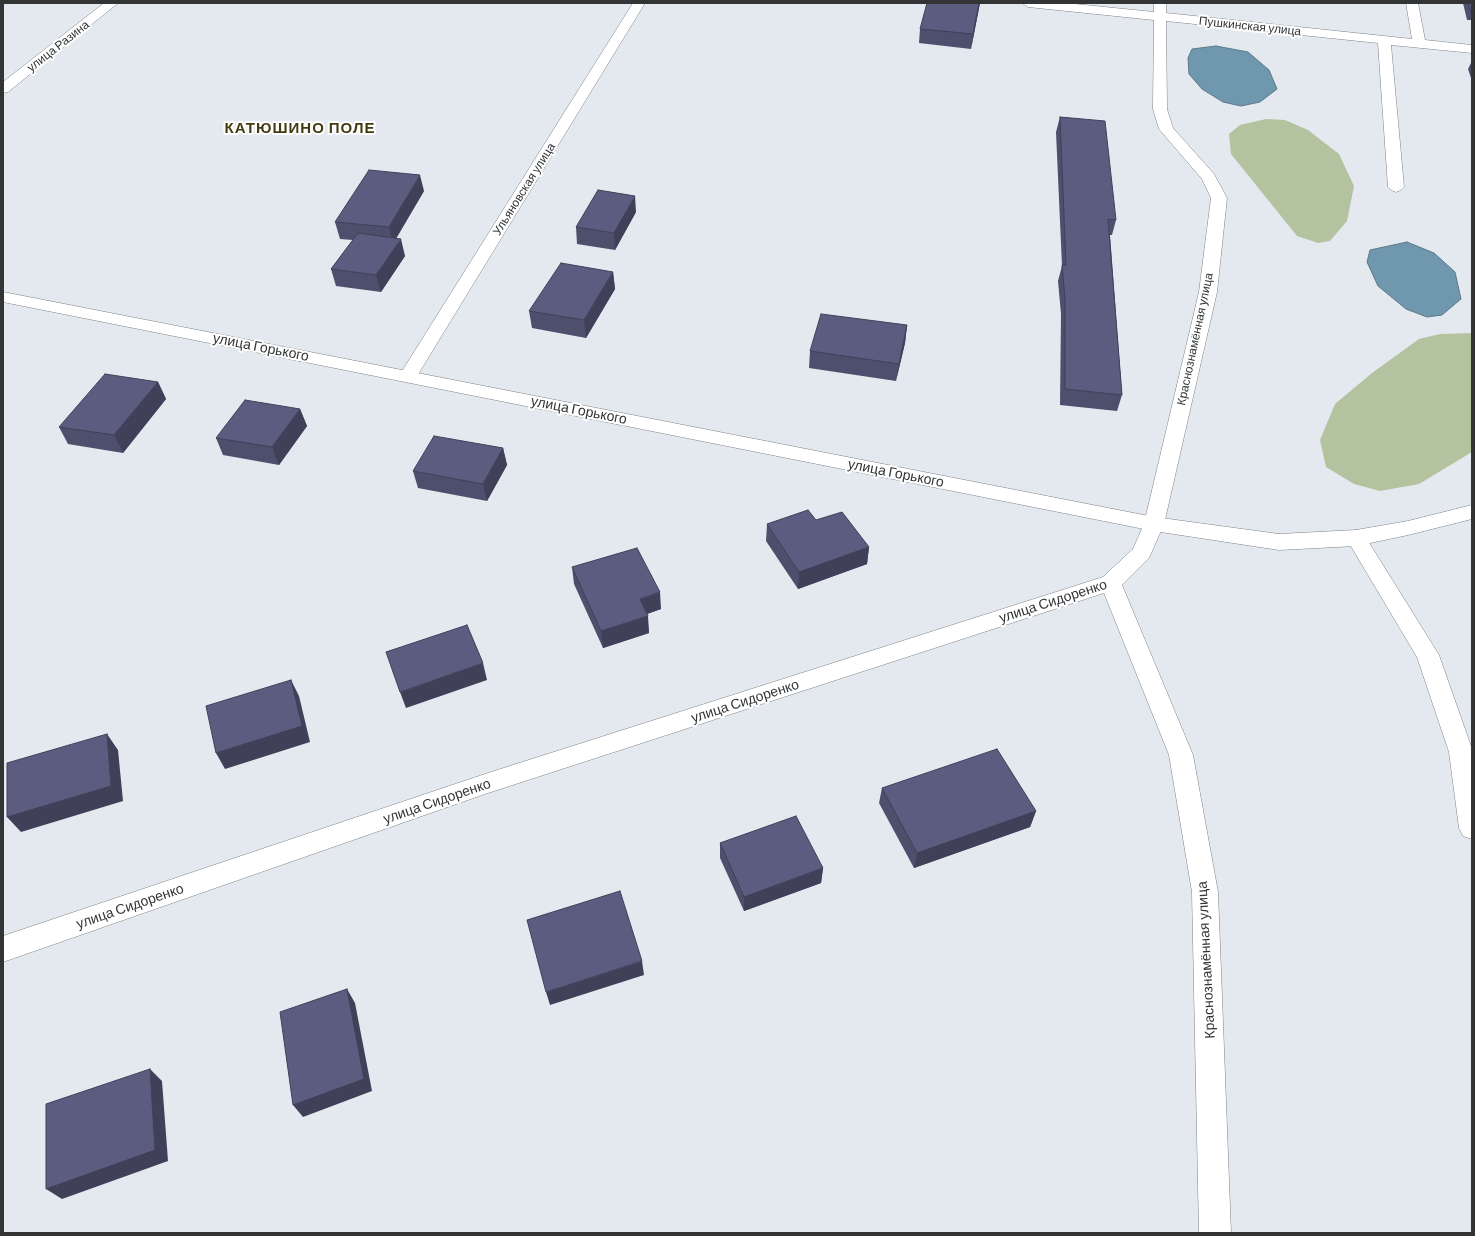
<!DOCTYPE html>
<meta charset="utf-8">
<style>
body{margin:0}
#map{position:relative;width:1475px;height:1236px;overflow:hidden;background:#e3e9ef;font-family:Barlow,sans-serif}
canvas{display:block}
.frame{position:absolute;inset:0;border:4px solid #323436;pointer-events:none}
</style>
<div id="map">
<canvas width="1475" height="1236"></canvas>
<div class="frame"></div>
</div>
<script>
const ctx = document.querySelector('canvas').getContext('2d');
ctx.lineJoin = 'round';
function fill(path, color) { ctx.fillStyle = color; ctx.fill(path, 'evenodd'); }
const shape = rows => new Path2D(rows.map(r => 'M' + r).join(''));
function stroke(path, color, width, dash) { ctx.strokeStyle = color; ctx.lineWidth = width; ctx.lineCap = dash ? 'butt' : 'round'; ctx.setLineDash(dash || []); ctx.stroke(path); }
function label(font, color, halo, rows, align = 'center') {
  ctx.font = font + ' Barlow,sans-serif'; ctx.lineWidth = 4; ctx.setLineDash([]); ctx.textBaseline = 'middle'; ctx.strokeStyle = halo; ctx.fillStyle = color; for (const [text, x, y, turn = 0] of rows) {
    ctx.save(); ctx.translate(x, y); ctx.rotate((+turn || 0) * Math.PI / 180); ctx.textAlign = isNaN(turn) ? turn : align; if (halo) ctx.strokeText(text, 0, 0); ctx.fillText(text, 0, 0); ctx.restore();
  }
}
const green = shape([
 [1266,119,1285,120,1308,130,1339,154,1354,186,1347,221,1330,241,1318,243,1297,236,1231,154,1229,134,1240,125],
 [1472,333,1472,452,1419,484,1380,491,1354,484,1326,467,1320,440,1335,404,1372,373,1419,339,1440,334]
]);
const water = shape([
 [1216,46,1248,52,1269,70,1277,89,1260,102,1241,106,1223,102,1202,89,1189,74,1188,58,1192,49,1216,46],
 [1407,242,1434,253,1455,272,1461,299,1442,315,1427,317,1406,309,1378,286,1367,262,1370,250,1407,242]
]);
const minor = shape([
 [104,3,118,3,8,92,3,93,3,82,104,3],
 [633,3,645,3,417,376,414,380,408,382,402,380,399,376,633,3],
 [1022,3,1065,3,1154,12,1154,3,1166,3,1166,13,1412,39,1406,3,1418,3,1425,40,1472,45,1472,53,1391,45,1404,187,1401,190,1396,192,1391,190,1388,187,1378,43,1166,21,1167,109,1173,128,1214,174,1227,198,1217,292,1164,524,1149,558,1122,585,1193,755,1218,892,1231,1233,1199,1233,1192,892,1169,755,1104,593,488,793,3,962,3,936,488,773,1103,577,1133,549,1144,524,1199,292,1211,198,1202,179,1159,129,1153,109,1154,20,1028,7,1022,3],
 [1356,530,1363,533,1439,655,1472,749,1472,839,1463,836,1459,828,1449,752,1417,657,1346,538,1349,533,1356,530]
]);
const tertiary = shape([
 [3,292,1154,517,1279,534,1356,530,1408,521,1472,505,1472,519,1408,535,1356,546,1279,550,1154,531,3,302,3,292]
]);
const wall = shape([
 [980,3,971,49,919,43,920,29],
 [1463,3,1472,3,1472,20,1467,20],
 [1472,61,1472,81,1468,69],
 [1060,117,1116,220,1112,235,1110,235,1122,395,1117,411,1060,405,1061,314,1058,281,1062,266,1056,132],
 [424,191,396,238,405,256,381,292,336,286,331,269,353,240,340,239,335,222],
 [636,212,615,250,577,244,576,227],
 [613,272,615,289,586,338,532,328,529,311],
 [907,325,905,343,896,381,809,368,810,351],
 [158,382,166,399,123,453,68,444,59,427],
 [300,409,307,426,279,465,223,455,216,438],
 [503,448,507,465,487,501,418,488,413,471],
 [816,520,869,547,867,564,798,589,766,541,767,524],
 [572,567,661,609,647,614,649,633,603,648,574,584],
 [882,788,1036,811,1030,827,914,868,879,803],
 [720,843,823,868,821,883,744,911,720,858]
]);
const shadedWall = shape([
 [979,3,980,3,971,49,973,34],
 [420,175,424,191,393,244,389,227],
 [635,196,636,212,615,250,614,233],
 [401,239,405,256,381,292,376,275],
 [613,272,615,289,586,338,584,320],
 [907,325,905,343,896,381,899,364],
 [158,382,166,399,123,453,114,435],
 [300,409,307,426,279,465,272,447],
 [503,448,507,465,487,501,483,484],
 [869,547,867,564,798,589,799,572],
 [660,592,661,609,641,616,640,599],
 [648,616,649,633,603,648,601,631],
 [483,663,487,680,406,708,400,692],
 [291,680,299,696,310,742,225,769,216,753],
 [107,734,118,750,123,801,21,832,7,817],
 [1036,811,1030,827,914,868,917,853],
 [823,868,821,883,744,911,744,897],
 [642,961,644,975,550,1005,546,992],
 [347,989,355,1003,372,1091,303,1117,293,1105],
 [150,1069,162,1081,168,1161,62,1199,46,1189]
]);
const building = shape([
 [927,3,979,3,973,34,920,29,927,3],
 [1468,3,1472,3,1472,12,1471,12,1468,3],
 [1060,117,1105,121,1116,220,1108,219,1122,395,1065,389,1065,298,1062,265,1066,265,1060,117],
 [369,170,420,175,389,227,335,222,369,170],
 [598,190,635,196,614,233,576,227,598,190],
 [358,233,401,239,376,275,331,269,358,233],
 [561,263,613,272,584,320,529,311,561,263],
 [821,314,907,325,899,364,810,351,821,314],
 [105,374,158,382,114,435,59,427,105,374],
 [245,400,300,409,272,447,216,438,245,400],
 [434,436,503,448,483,484,413,471,434,436],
 [808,510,816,520,842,512,869,547,799,572,767,524,808,510],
 [637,548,660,592,640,599,648,616,601,631,572,567,637,548],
 [467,625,483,663,400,692,386,652,467,625],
 [291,680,302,726,216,753,206,706,291,680],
 [107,734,111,786,7,817,7,763,107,734],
 [997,749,1036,811,917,853,882,788,997,749],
 [796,816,823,868,744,897,720,843,796,816],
 [620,891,642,961,546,992,527,920,620,891],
 [347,989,364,1079,293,1105,280,1012,347,989],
 [150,1069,155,1150,46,1189,46,1104,150,1069]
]);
const farStreetnames = [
 ["Пушкинская улица",1250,26,6],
 ["улица Разина",58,46,-38],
 ["Ульяновская улица",524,189,-58],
 ["Краснознамённая улица",1195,339,-78]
];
const streetNames = [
 ["улица Горького",261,347,11],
 ["улица Горького",579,410,11],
 ["улица Горького",896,473,11],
 ["улица Сидоренко",1053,601,-18],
 ["улица Сидоренко",745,701,-18],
 ["улица Сидоренко",437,801,-19],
 ["улица Сидоренко",130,906,-19],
 ["Краснознамённая улица",1206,960,-93]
];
const farDistrictnames = [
 ["КАТЮШИНО ПОЛЕ",300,128]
];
fill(green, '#b3c3a0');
fill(water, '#6f97ad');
stroke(water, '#5d7989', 1);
stroke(minor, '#7d8388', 1);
stroke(tertiary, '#7d8388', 1);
fill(minor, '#fff');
fill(tertiary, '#fff');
fill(wall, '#4e4f6d');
fill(shadedWall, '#404059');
fill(building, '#5b5c7f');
stroke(building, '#404059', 1);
label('12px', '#323436', '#fff', farStreetnames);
label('14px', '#323436', '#fff', streetNames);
ctx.letterSpacing = '1px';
label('bold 15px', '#443a10', '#fff', farDistrictnames);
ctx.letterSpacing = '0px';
</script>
